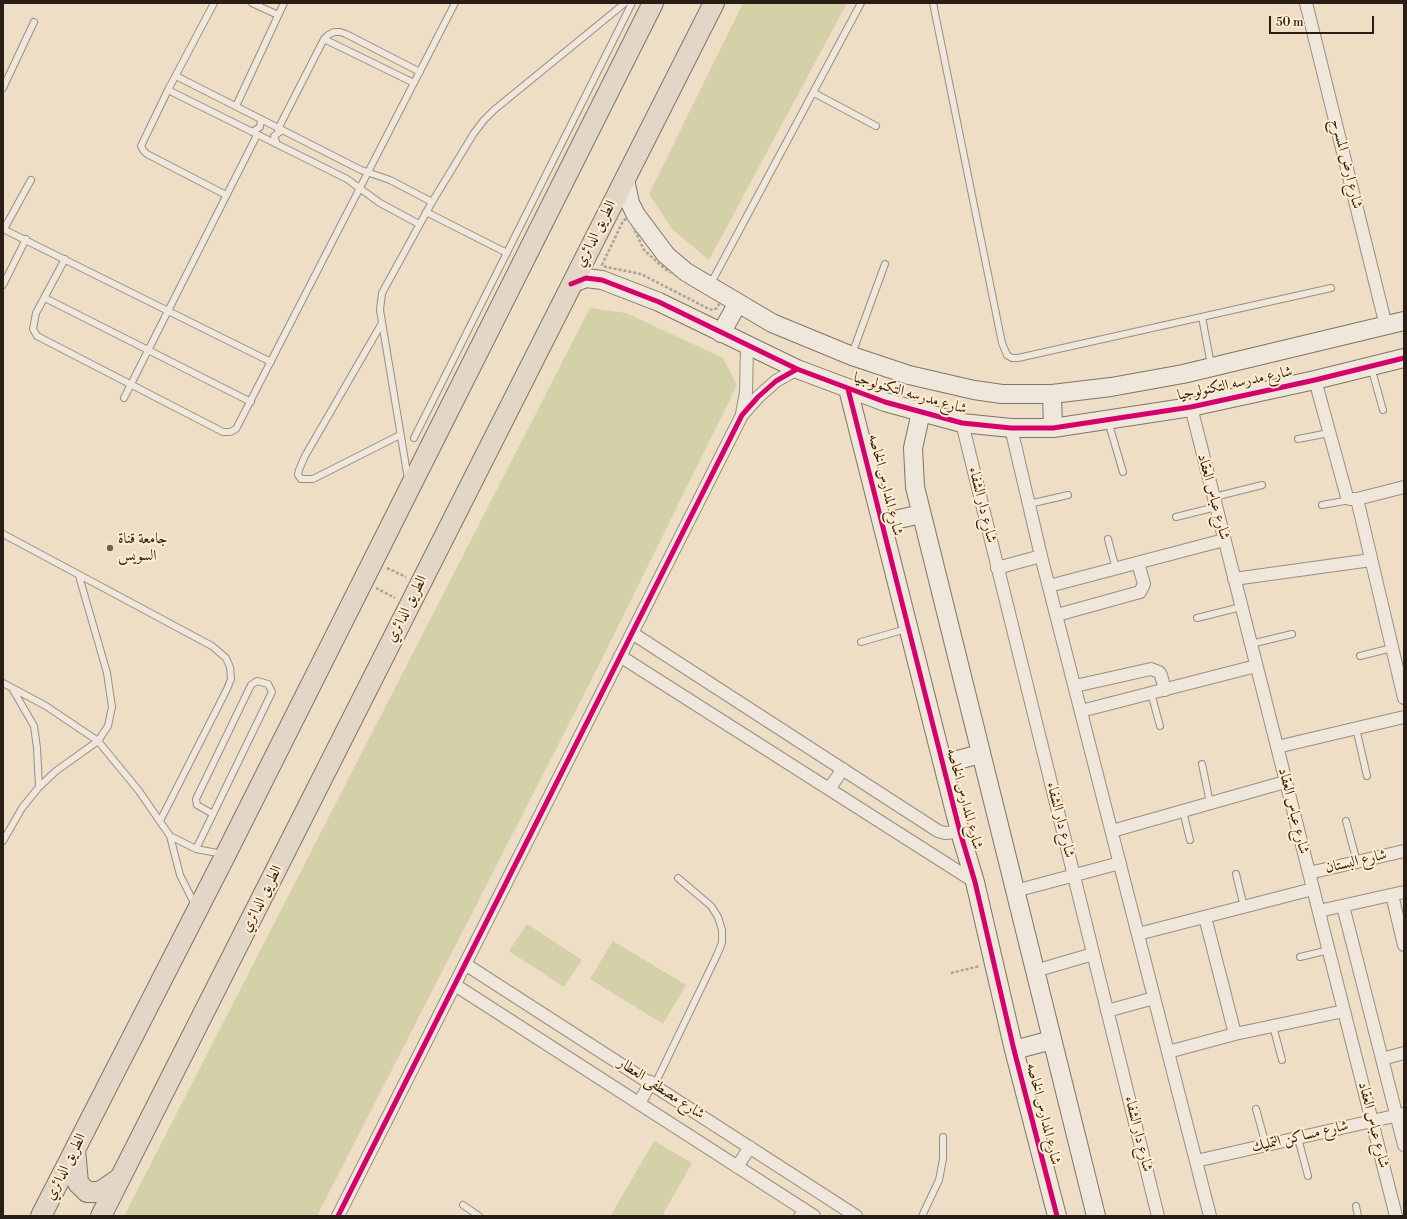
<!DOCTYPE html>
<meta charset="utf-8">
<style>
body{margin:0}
#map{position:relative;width:1407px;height:1219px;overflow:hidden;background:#eedec6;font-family:"Libre Bodoni",serif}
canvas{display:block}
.frame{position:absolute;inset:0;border:4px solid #291e16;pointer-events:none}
.scale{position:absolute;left:1269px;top:16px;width:105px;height:18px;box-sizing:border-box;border:2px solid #291e16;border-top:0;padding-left:5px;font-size:12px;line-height:14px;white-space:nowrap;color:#291e16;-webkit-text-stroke:3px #ffeccf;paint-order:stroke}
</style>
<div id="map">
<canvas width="1407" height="1219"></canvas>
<div class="frame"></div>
<div class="scale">50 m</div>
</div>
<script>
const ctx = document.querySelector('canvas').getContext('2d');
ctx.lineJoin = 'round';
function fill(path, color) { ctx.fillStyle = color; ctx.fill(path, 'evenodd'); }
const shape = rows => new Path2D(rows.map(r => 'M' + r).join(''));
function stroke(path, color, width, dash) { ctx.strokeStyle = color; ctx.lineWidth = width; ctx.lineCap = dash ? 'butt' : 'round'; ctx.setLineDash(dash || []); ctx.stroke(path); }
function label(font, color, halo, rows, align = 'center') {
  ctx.font = font + ' "Libre Bodoni",Amiri,serif'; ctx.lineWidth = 4; ctx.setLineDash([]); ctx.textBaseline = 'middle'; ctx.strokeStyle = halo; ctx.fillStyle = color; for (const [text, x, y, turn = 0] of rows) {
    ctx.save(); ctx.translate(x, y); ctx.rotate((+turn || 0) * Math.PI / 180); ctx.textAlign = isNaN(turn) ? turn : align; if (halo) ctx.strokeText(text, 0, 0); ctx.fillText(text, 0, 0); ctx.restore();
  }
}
const green = shape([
 [743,3,847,3,709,260,672,229,649,194],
 [590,308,626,313,723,358,737,385,599,665,317,1216,124,1216],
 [527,924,582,960,564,987,509,951],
 [613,941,686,985,663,1024,590,979],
 [654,1141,692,1163,662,1216,612,1216,611,1215]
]);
const path = shape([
 [627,218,630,220,644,250,665,269,718,300,719,304,717,308,713,310,709,309,641,274,606,267,602,265,623,221,627,218],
 [387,568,406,577],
 [376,588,395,598],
 [951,973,980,966]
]);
const lane = shape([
 [214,3,168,90,141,146,143,150,147,154,226,195],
 [252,3,278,15],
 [933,3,1002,343,1007,355,1012,358,1018,358,1331,288],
 [324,39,414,83],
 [176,76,361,170,390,180,432,202],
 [3,88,34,22],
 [168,90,347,179,380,203,419,224],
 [814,93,876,126],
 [236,106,284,3],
 [278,129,324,39,328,35,334,32,340,32,346,34,420,72],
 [252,132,260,127,261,119],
 [277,144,274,136,281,131],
 [426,212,507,253],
 [3,229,271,362],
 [4,229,31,180],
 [65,259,36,313,33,329,37,336,223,432,230,432,236,429,455,3],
 [3,285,26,239],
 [710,285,861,3],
 [45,298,251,402],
 [1202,317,1211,365],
 [382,323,305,456,299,470,298,475,301,479,313,479,400,435],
 [852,354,885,264],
 [1371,367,1383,410],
 [124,398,257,135],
 [1108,421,1123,472],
 [414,438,632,3],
 [1298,439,1329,433],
 [408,479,380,310,382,293,432,202,474,133,484,120,494,110,625,3],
 [1214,497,1262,485],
 [1029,504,1068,495],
 [1322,505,1350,500],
 [1176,517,1216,507],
 [3,534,212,646,226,658,230,667,231,679,227,689,160,821],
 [1108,539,1116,569],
 [1197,618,1241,607],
 [861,642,906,629],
 [1251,644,1292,634],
 [1360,656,1392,648],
 [3,683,46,706,98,741,139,791,170,836,180,875,195,905],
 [12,688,34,726,37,748,39,787],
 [1151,693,1160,726],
 [1356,728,1367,776],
 [1202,764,1210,803],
 [1183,811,1190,840],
 [1346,821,1357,862],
 [170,836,196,849,223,854],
 [3,841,22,808,39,787,56,771,98,741,108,726,112,707,107,673,79,576],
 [196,849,213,814,272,692,268,684,257,681,251,685,196,799,197,805,213,814],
 [1236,874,1244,907],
 [1300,957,1329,950],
 [1273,1026,1282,1060],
 [655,1084,717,955,722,943,722,930,718,917,711,906,678,878],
 [1256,1109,1266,1145],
 [1298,1138,1308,1176],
 [463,1205,479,1216],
 [1356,1206,1358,1216],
 [797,1216,802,1208],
 [922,1216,939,1180,943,1159,943,1137]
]);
const street = shape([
 [1306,3,1386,326],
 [1315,380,1347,497,1350,499,1357,499,1404,487],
 [1191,407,1396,1216],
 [742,414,746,392,747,346],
 [962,423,1158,1216],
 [1011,428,1041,556,1210,1216],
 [1357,499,1404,698],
 [997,568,1041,556],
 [1234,579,1371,560],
 [1049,586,1224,540],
 [1057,615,1140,592,1144,584,1138,563],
 [632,633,938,831,945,833,960,832],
 [620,656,975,882],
 [1075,686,1151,669,1159,672,1161,675,1165,690],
 [1081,711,1256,666],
 [1277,747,1404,717],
 [829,789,843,769],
 [1112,831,1285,782],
 [1309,873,1404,851],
 [1015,891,1120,863],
 [1392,895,1404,945],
 [1343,906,1404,1145],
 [1319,911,1404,892],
 [1205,917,1235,1034],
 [1138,934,1313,889],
 [465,964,856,1216],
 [1035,971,1093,954],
 [455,985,814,1216],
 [1107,1011,1154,998],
 [1168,1052,1235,1034,1344,1011],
 [1382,1059,1404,1053],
 [639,1103,651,1082],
 [1196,1161,1403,1114],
 [737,1167,750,1147],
 [338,1216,742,415,758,397,776,381,797,369]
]);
const secondary = shape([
 [625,180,630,203,636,215,666,255,686,272,772,323,852,356,909,375,974,390,1002,394,1052,394,1111,387,1183,374,1404,321],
 [571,284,586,278,602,280,659,302,797,369,885,402,962,423,1011,428,1053,428,1191,407,1315,380,1404,358],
 [721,333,738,303],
 [848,389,960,832,975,882,1014,1050,1057,1216],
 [1052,394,1053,428],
 [921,412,913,448,915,487,1096,1216],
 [882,523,921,514],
 [943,764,980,754],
 [1014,1050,1052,1040]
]);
const primary = shape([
 [75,1149,78,1183,87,1192,100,1192,120,1178],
 [41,1216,226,854,653,3],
 [101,1216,714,3]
]);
const cycleway = shape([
 [571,284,586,278,602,280,659,302,797,369,885,402,962,423,1011,428,1053,428,1191,407,1315,380,1404,358],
 [848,389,960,832,975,882,1014,1050,1057,1216],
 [338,1216,742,415,758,397,776,381,797,369]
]);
const markers = [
 [110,548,4,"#6e6154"]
];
const streetNames = [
 ["شارع ارض المسرح",1346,164,76],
 ["الطريق الدائري",596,234,-63],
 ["شارع مدرسه التكنولوجيا",1235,384,-12],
 ["شارع مدرسه التكنولوجيا",910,394,16],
 ["شارع المدارس الخاصه",885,485,76],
 ["شارع عباس العقاد",1213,497,75],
 ["شارع دار الشفاء",982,505,76],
 ["الطريق الدائري",407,609,-63],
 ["شارع المدارس الخاصه",964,799,75],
 ["شارع عباس العقاد",1293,811,76],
 ["شارع دار الشفاء",1060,820,76],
 ["شارع البستان",1356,862,-13],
 ["الطريق الدائري",262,899,-63],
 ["شارع مصطفى العطار",661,1089,33],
 ["شارع المدارس الخاصه",1043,1114,76],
 ["شارع عباس العقاد",1373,1125,76],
 ["شارع دار الشفاء",1138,1134,76],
 ["شارع مساكن التمليك",1300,1137,-13],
 ["الطريق الدائري",66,1167,-63]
];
const poiNames = [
 ["جامعة قناة",118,539],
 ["السويس",118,556]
];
fill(green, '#d4d0a8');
stroke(lane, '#998f81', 8);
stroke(street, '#998f81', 14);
stroke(secondary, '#7e7568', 20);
stroke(primary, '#7e7568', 22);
stroke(path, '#a9a299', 2.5, [3, 2]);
stroke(lane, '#efe7db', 6);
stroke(street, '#efe7db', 12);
stroke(secondary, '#efe7db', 18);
stroke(primary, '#e2d7c6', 20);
stroke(cycleway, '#d6006c', 5);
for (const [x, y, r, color] of markers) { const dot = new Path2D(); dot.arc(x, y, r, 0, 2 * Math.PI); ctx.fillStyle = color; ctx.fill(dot); stroke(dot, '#ffeccf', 1.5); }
label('15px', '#291e16', '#ffeccf', streetNames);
label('15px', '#291e16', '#ffeccf', poiNames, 'left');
</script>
